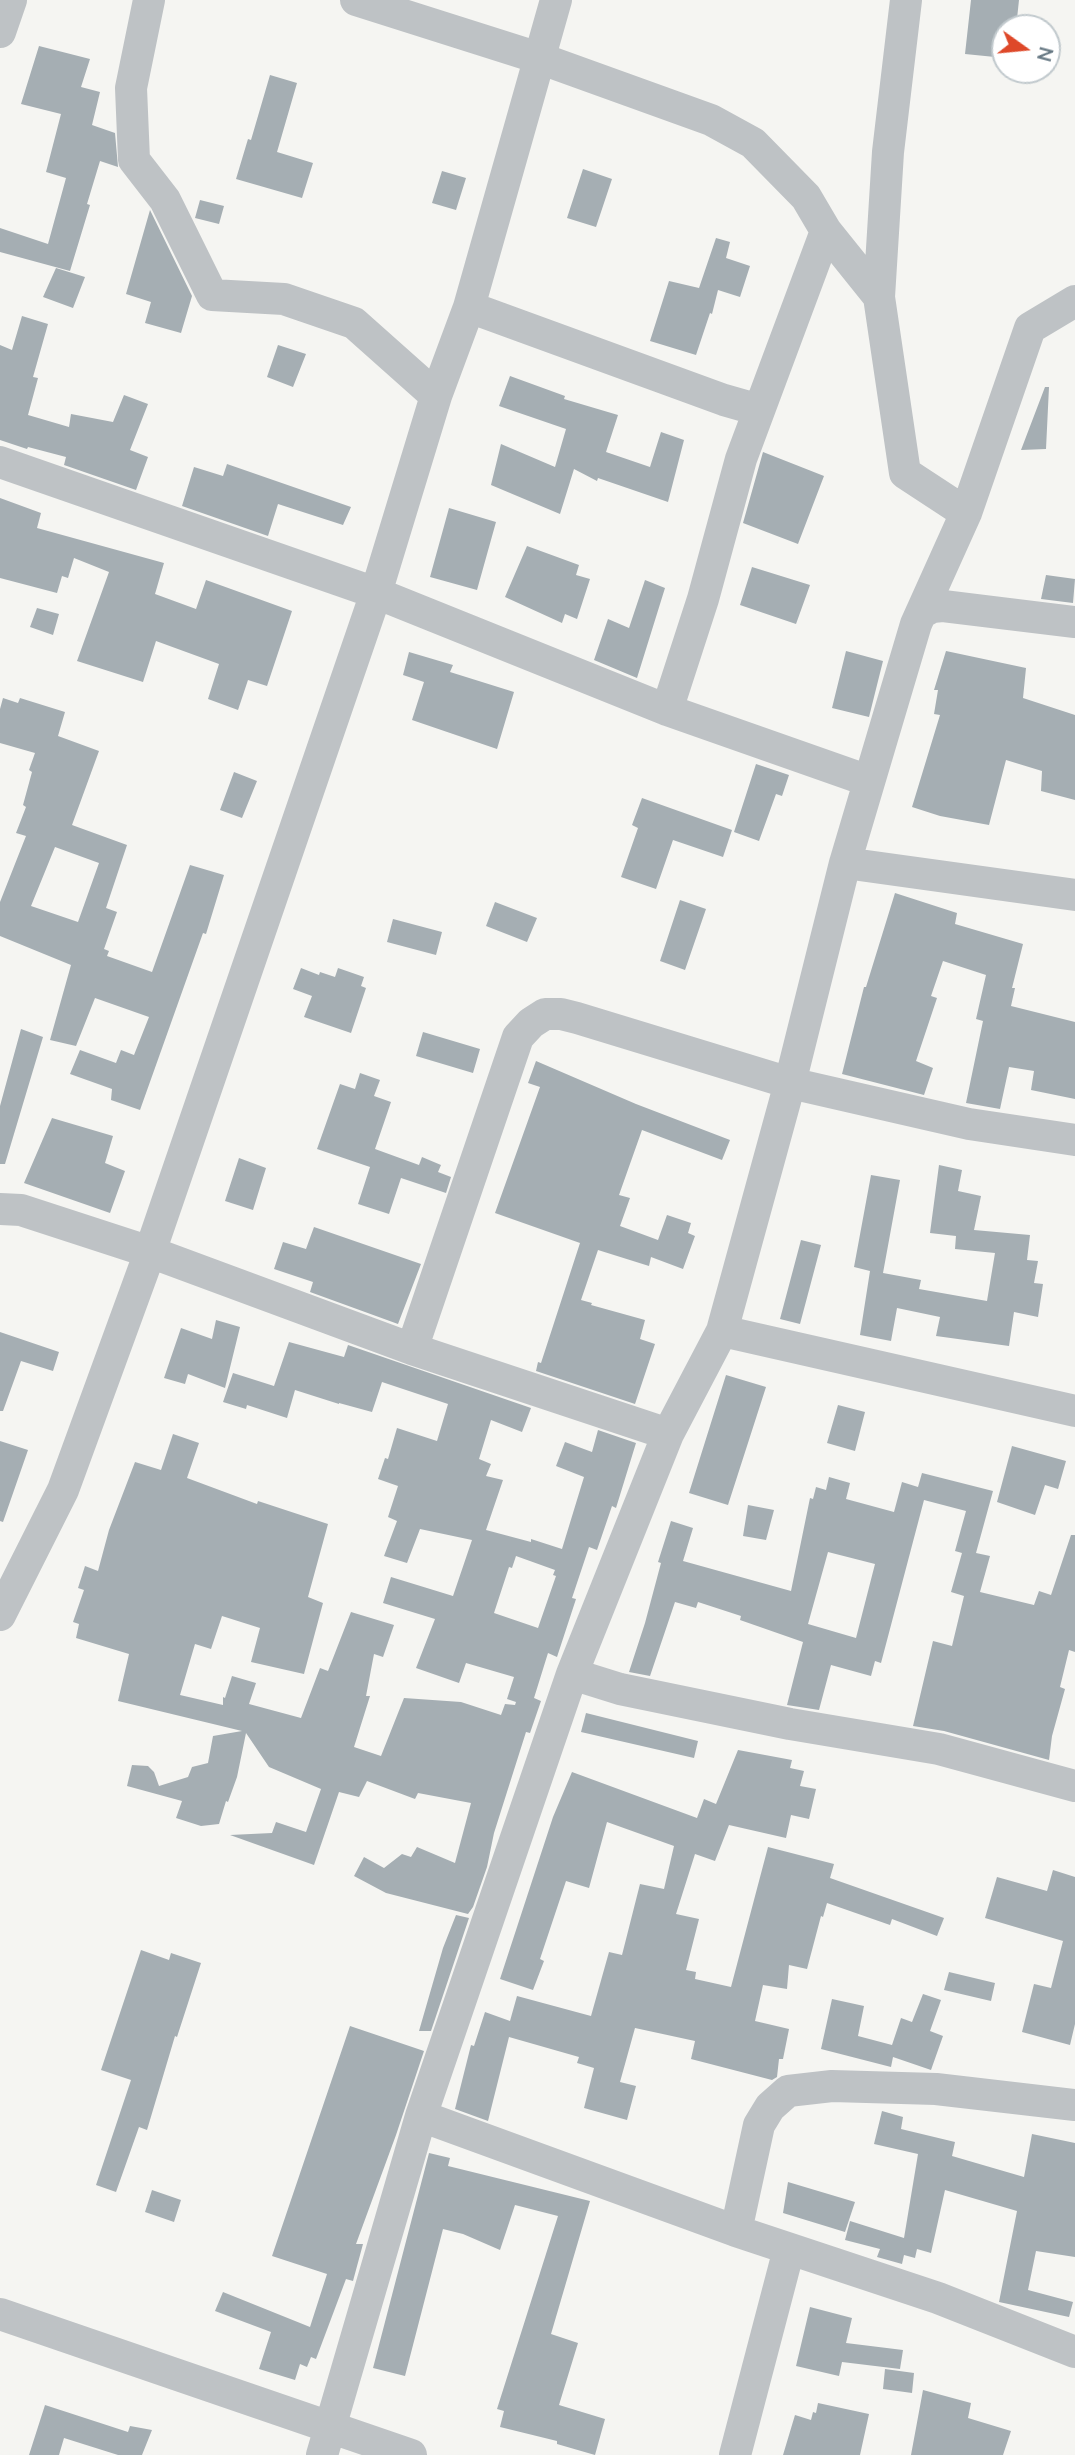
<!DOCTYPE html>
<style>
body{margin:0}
#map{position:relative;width:1075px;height:2455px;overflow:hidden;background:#f5f5f2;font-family:"Nunito Sans",sans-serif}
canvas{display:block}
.north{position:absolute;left:991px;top:14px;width:70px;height:70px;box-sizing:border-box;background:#fff;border:2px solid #c1c9cd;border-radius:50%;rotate:105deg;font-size:19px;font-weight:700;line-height:28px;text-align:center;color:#657782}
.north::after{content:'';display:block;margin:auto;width:24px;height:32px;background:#de4829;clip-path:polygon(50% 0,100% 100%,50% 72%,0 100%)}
</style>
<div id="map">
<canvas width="1075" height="2455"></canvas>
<div class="north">N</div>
</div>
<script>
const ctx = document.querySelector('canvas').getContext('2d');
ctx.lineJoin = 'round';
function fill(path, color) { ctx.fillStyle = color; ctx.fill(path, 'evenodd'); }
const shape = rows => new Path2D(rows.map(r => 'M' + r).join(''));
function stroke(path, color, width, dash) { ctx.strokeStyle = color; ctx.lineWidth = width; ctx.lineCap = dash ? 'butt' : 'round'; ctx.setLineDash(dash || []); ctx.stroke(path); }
const building = shape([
 [971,0,1019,0,1016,28,1005,28,1005,58,965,54],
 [39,46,90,59,81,87,100,92,92,125,115,133,118,167,100,161,87,204,90,205,70,271,0,252,0,228,48,244,66,178,46,172,61,114,21,104],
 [270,75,297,83,277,152,313,163,302,198,236,179,248,139,251,140],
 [583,169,612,179,596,227,567,218],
 [442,171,466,178,456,210,432,203],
 [200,200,224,206,219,224,195,218],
 [150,210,192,296,181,333,145,323,151,302,126,294],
 [716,238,730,242,726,258,750,266,740,297,718,290,712,314,710,313,696,355,650,341,669,281,699,288],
 [56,268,85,277,73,308,43,297],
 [22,316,48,324,33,377,38,378,28,415,69,427,71,414,113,422,124,395,148,404,130,450,148,457,136,490,64,465,66,457,28,447,27,449,0,440,0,345,12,350],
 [278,345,306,354,293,387,267,377],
 [510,376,565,396,564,399,618,415,606,452,650,467,661,432,684,440,668,502,598,478,597,481,574,469,560,514,491,485,501,444,555,467,566,429,499,406],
 [1045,387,1049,387,1046,449,1021,450],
 [763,452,824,476,798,544,743,523],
 [227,464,351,507,343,525,278,504,268,536,182,506,194,467,223,476],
 [0,498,41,513,37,528,164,563,155,594,196,609,206,580,292,611,267,686,248,680,238,710,208,699,219,664,156,641,143,682,77,661,109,572,74,558,68,578,62,576,57,593,0,578],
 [449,508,496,522,477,590,430,577],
 [527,546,579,565,576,575,590,579,577,619,565,614,562,623,505,597],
 [752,567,810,585,796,624,740,605],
 [1046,575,1075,579,1073,603,1041,599],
 [645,580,665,588,637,678,594,660,608,619,629,628],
 [37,608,59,614,53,635,30,627],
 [846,651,883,661,869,717,832,708],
 [946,651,1026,668,1023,698,1075,715,1075,800,1041,791,1042,771,1006,760,989,825,940,816,912,807,940,715,934,714,938,690,934,690],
 [409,652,453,665,450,672,514,692,497,749,412,720,424,682,403,675],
 [3,698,18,703,20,698,65,712,58,736,99,751,72,825,127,845,106,908,117,912,104,949,109,951,107,956,152,972,190,865,224,875,206,934,203,933,140,1110,111,1100,112,1089,70,1074,80,1050,116,1063,121,1050,134,1055,149,1017,95,998,76,1046,50,1040,71,965,0,936,0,902,26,836,16,833,26,807,23,805,32,772,29,770,35,753,0,743,0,709],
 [55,847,99,863,78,922,31,906],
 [756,764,789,775,782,796,776,794,759,841,734,832],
 [234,772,257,781,242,818,220,810],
 [642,798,732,830,723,857,673,840,656,889,621,877,638,828,632,825],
 [895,893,957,913,955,924,1023,944,1012,988,1015,988,1011,1006,1075,1022,1075,1099,1031,1090,1034,1071,1009,1067,1000,1109,966,1103,983,1021,976,1019,986,975,943,961,931,996,937,998,916,1061,933,1068,924,1095,842,1074,864,987,866,987],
 [680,900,706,909,685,970,660,961],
 [495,902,537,918,527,942,486,926],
 [393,919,442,932,436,955,387,942],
 [301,968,319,975,320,972,335,977,338,968,364,977,361,986,366,988,351,1033,304,1017,312,996,293,989],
 [21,1029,43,1037,5,1164,0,1164,0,1106],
 [423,1032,480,1049,473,1073,416,1056],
 [536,1061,636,1104,730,1140,722,1160,642,1130,619,1195,630,1198,620,1226,658,1240,667,1215,691,1223,688,1233,695,1236,683,1269,651,1257,649,1266,598,1250,581,1300,592,1303,591,1305,645,1320,640,1339,655,1344,635,1404,536,1371,538,1362,541,1363,580,1243,495,1213,540,1087,528,1083],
 [360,1073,380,1080,374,1096,391,1102,375,1149,419,1165,422,1157,441,1165,438,1172,451,1177,446,1193,401,1178,389,1214,358,1204,370,1167,317,1149,340,1084,355,1089],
 [52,1118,113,1136,105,1163,125,1171,110,1213,24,1183],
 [239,1158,266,1168,253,1210,225,1201],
 [939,1165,962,1170,958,1191,981,1196,974,1230,1030,1235,1027,1260,1038,1261,1034,1283,1043,1284,1038,1317,1014,1312,1009,1346,936,1336,940,1317,897,1308,891,1341,860,1335,870,1271,854,1267,871,1175,900,1180,883,1273,921,1280,919,1289,987,1301,995,1253,955,1249,956,1236,930,1233],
 [314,1227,421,1264,398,1324,310,1292,313,1282,274,1269,283,1242,306,1249],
 [801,1240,821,1245,800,1324,780,1319],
 [216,1320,240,1327,225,1388,188,1374,185,1384,164,1378,181,1328,212,1339],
 [0,1332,59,1352,53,1371,21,1361,3,1411,0,1411],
 [289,1342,344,1357,348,1345,531,1408,522,1432,491,1420,479,1459,491,1464,486,1476,503,1480,486,1530,531,1542,531,1539,562,1549,584,1477,556,1466,565,1442,592,1452,598,1430,636,1443,616,1508,612,1506,597,1550,589,1547,572,1598,576,1599,557,1657,548,1653,534,1698,541,1701,530,1733,526,1732,494,1833,487,1867,473,1907,468,1914,386,1893,354,1876,364,1857,384,1868,402,1854,411,1857,417,1847,455,1863,471,1803,418,1793,415,1799,367,1781,359,1797,339,1792,314,1865,230,1835,272,1833,276,1822,306,1832,321,1789,269,1767,246,1733,237,1777,228,1802,226,1801,219,1824,201,1826,176,1818,182,1801,127,1786,132,1765,148,1766,154,1772,159,1786,188,1777,192,1767,208,1763,213,1736,242,1731,118,1701,129,1654,76,1638,79,1624,73,1622,84,1590,78,1588,85,1566,98,1571,109,1530,135,1462,161,1470,173,1434,199,1443,187,1478,257,1504,258,1501,328,1524,308,1597,323,1603,304,1674,251,1662,260,1628,222,1616,211,1649,195,1644,180,1695,223,1705,223,1697,225,1698,232,1676,256,1683,249,1704,301,1718,320,1668,328,1671,351,1612,394,1625,383,1657,374,1654,366,1696,370,1696,354,1747,381,1756,404,1698,461,1702,501,1715,505,1704,515,1705,516,1702,507,1699,514,1677,466,1663,459,1683,416,1668,435,1619,383,1603,391,1577,453,1596,472,1540,420,1529,407,1563,384,1556,397,1521,388,1517,398,1486,378,1479,385,1458,388,1459,397,1428,437,1441,448,1404,382,1382,372,1412,339,1403,339,1404,295,1390,287,1418,247,1405,246,1409,223,1402,233,1373,274,1386],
 [516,1556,555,1570,553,1575,556,1576,538,1628,494,1613,509,1567,512,1568],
 [726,1375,766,1387,728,1505,689,1493],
 [838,1405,865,1412,855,1451,827,1443],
 [0,1441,28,1450,3,1522,0,1521],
 [1012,1446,1066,1461,1058,1489,1045,1485,1035,1515,997,1502],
 [922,1473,993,1491,976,1553,990,1556,980,1592,1034,1605,1039,1591,1051,1595,1071,1535,1075,1535,1075,1652,1069,1650,1060,1687,1065,1689,1052,1736,1049,1760,944,1731,913,1726,933,1641,952,1646,964,1596,951,1592,962,1553,955,1551,966,1511,924,1500,881,1663,875,1661,871,1676,831,1665,819,1710,787,1705,803,1642,740,1620,741,1616,698,1602,696,1608,675,1602,650,1676,629,1672,645,1623,661,1563,658,1562,671,1521,693,1528,683,1561,791,1591,810,1498,813,1499,816,1487,826,1490,829,1477,850,1483,846,1499,894,1512,902,1482,918,1487],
 [828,1552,875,1564,856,1638,808,1624],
 [748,1505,774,1510,766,1540,743,1536],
 [586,1713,698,1741,694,1758,581,1732],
 [738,1750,792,1760,790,1768,804,1771,800,1786,816,1789,809,1819,791,1815,786,1838,729,1825,715,1861,695,1854,676,1914,699,1919,686,1970,696,1972,695,1979,731,1987,768,1847,834,1864,830,1878,944,1918,937,1936,892,1919,890,1925,827,1903,823,1917,821,1916,807,1969,789,1965,787,1989,763,1985,755,2021,789,2029,783,2059,779,2059,777,2077,772,2080,691,2059,695,2041,635,2028,620,2082,636,2086,627,2120,584,2108,594,2068,577,2063,579,2057,509,2037,488,2121,455,2109,471,2045,474,2046,485,2012,510,2021,517,1996,591,2016,609,1952,622,1955,640,1884,664,1889,674,1846,607,1822,589,1888,566,1881,540,1959,544,1961,533,1990,500,1979,553,1817,572,1772,697,1818,704,1799,716,1804],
 [1053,1870,1075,1877,1075,2024,1070,2045,1022,2032,1034,1984,1051,1988,1063,1941,985,1918,997,1877,1047,1891],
 [456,1915,469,1918,431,2031,419,2031,443,1948],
 [141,1950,169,1960,171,1953,201,1963,177,2037,175,2036,147,2130,139,2127,116,2192,96,2185,131,2080,101,2070],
 [949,1972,995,1983,991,2001,944,1990],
 [923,1994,941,2000,930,2031,943,2036,931,2070,893,2057,891,2067,821,2049,832,1999,864,2006,858,2036,892,2045,901,2018,912,2022],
 [350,2026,424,2051,396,2135,356,2244,363,2244,353,2281,346,2279,316,2359,311,2357,307,2367,300,2364,295,2380,259,2369,271,2332,215,2311,223,2292,310,2327,327,2274,272,2256],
 [882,2111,903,2117,901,2129,955,2142,952,2156,1024,2177,1032,2134,1075,2143,1075,2257,1036,2251,1028,2290,1073,2302,1069,2317,999,2302,1017,2211,945,2190,931,2253,917,2249,915,2258,904,2255,902,2264,877,2257,880,2249,845,2240,850,2221,904,2238,918,2154,874,2144],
 [429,2153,450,2158,448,2166,590,2201,551,2334,578,2343,559,2405,605,2419,595,2455,557,2444,557,2441,500,2427,504,2411,497,2409,558,2216,515,2205,500,2250,463,2234,443,2229,405,2376,373,2368],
 [788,2182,855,2202,845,2232,783,2213],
 [152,2190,181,2200,174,2222,145,2212],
 [810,2307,852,2318,846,2343,903,2350,900,2369,842,2362,839,2376,796,2366],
 [885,2369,914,2373,912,2393,883,2389],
 [923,2390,971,2403,968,2418,1011,2431,1003,2455,911,2455],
 [818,2403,869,2414,860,2455,783,2455,795,2415,811,2420,813,2412,816,2413],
 [45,2405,128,2432,130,2426,152,2430,142,2455,118,2455,64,2438,59,2455,29,2455]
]);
const minor = shape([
 [149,0,131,88,134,160,165,200,212,295,284,299,354,323,436,396],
 [356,0,539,58,711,120,753,143,806,197,826,231,879,297,905,473,966,513],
 [0,32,11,0],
 [879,297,888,152,906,0],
 [469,307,724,400,759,410],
 [0,462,376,593,667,710,869,781],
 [923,612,932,607,943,606,1075,622],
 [667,710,703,599,741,459,826,231],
 [845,863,1075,895],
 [0,1209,21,1210,150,1252,412,1349,668,1434],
 [722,1331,1075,1411],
 [412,1349,518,1037,531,1023,545,1014,561,1014,577,1018,790,1083,969,1124,1075,1140],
 [0,1615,63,1490,150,1252,376,593,436,396,469,307,556,0],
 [572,1674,620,1689,790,1724,939,1749,1075,1786],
 [421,2116,736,2231,938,2298,1075,2352],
 [736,2231,759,2125,770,2107,788,2091,832,2086,936,2089,1075,2105],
 [0,2314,411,2455],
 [322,2455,421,2116,572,1674,668,1434,722,1331,790,1083,845,863,916,624,966,513,1030,328,1075,301],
 [735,2455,789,2249]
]);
fill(building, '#a5aeb3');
stroke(minor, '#bec2c5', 32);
</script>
